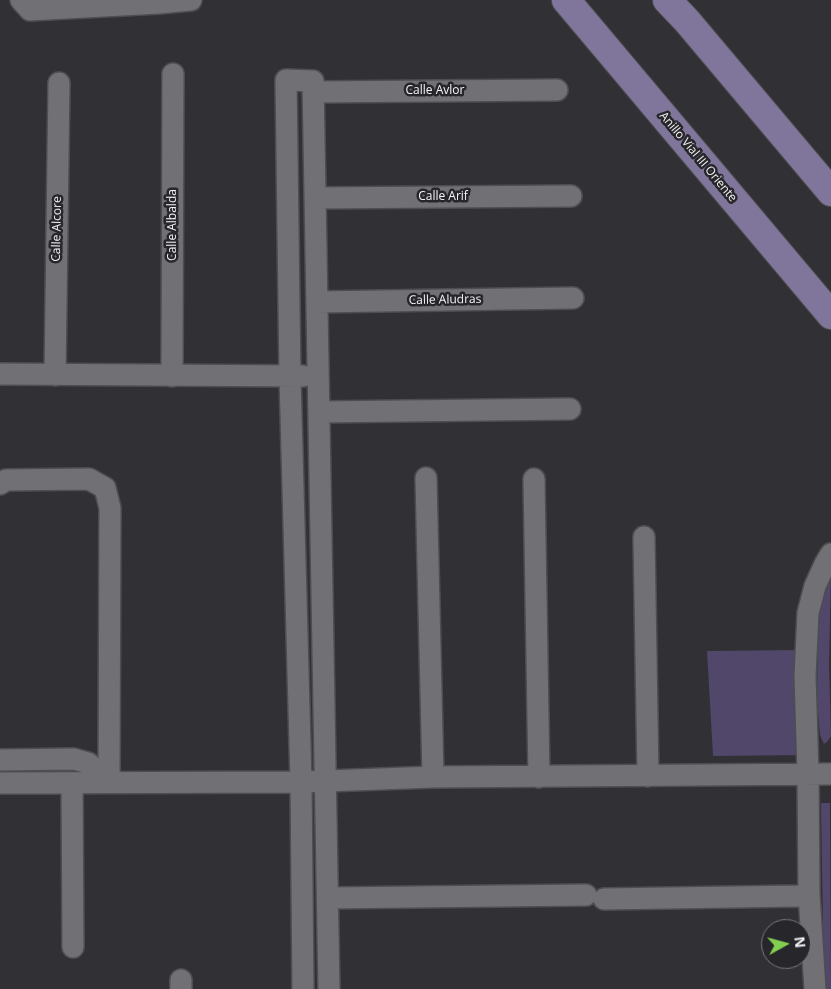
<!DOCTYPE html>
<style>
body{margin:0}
#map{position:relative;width:831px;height:989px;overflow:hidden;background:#313034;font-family:"Open Sans",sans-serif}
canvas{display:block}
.north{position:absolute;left:761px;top:919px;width:50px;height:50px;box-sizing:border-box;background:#27262a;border:1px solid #79787c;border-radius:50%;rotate:83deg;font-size:14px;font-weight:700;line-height:20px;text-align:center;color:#f4f4f6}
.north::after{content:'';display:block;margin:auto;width:18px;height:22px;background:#82d04f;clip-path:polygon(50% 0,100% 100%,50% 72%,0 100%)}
</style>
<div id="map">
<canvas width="831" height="989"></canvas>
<div class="north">N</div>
</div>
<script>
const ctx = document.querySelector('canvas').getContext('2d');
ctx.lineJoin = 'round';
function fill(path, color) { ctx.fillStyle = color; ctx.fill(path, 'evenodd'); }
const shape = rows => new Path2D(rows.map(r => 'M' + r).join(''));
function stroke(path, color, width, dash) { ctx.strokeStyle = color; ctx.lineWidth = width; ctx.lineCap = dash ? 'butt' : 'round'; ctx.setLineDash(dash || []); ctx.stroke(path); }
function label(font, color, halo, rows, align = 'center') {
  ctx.font = font + ' "Open Sans",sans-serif'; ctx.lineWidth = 5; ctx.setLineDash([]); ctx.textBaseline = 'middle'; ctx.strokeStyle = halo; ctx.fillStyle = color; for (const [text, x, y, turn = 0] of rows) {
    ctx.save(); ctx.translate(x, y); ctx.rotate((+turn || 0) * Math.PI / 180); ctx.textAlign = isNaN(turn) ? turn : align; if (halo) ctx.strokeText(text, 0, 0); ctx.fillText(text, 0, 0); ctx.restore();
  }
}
const green = shape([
 [831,572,829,665,831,736,827,742,824,744,820,735,817,702,818,615,827,579],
 [800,650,805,755,713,756,707,651],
 [821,803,830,803,831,989,824,989]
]);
const minor = shape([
 [21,0,30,10,159,3,191,0],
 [313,92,557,90],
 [315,198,571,196],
 [317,302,573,298],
 [0,374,303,376],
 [55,375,59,83],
 [172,376,173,74],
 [319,412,570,409],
 [426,478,433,777],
 [534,479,539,777],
 [0,484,6,480,89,479,105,488,110,508,109,782],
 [644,537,648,776],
 [0,760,74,759,88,763,109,782],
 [0,783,301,782,433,777,831,774],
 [72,783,73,947],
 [328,898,586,895],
 [604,899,799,896,809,894],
 [181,980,181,989],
 [303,989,301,782,290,377,286,80,313,81,329,989],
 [815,989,809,894,808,774,805,676,808,613,815,586,825,564,831,554]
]);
const major = shape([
 [566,0,831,315],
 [667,0,687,21,831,192]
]);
const streetNames = [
 ["Calle Avlor",435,91],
 ["Anillo Vial III Oriente",698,157,50],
 ["Calle Arif",443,197],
 ["Calle Albalda",173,225,-90],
 ["Calle Alcore",57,229,-89],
 ["Calle Aludras",445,300,-1]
];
fill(green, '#51476b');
stroke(minor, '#4e4d50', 24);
stroke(major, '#4e4d50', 30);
stroke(minor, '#717075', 21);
stroke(major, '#80759b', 28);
label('12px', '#f4f4f6', '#27262a', streetNames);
</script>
